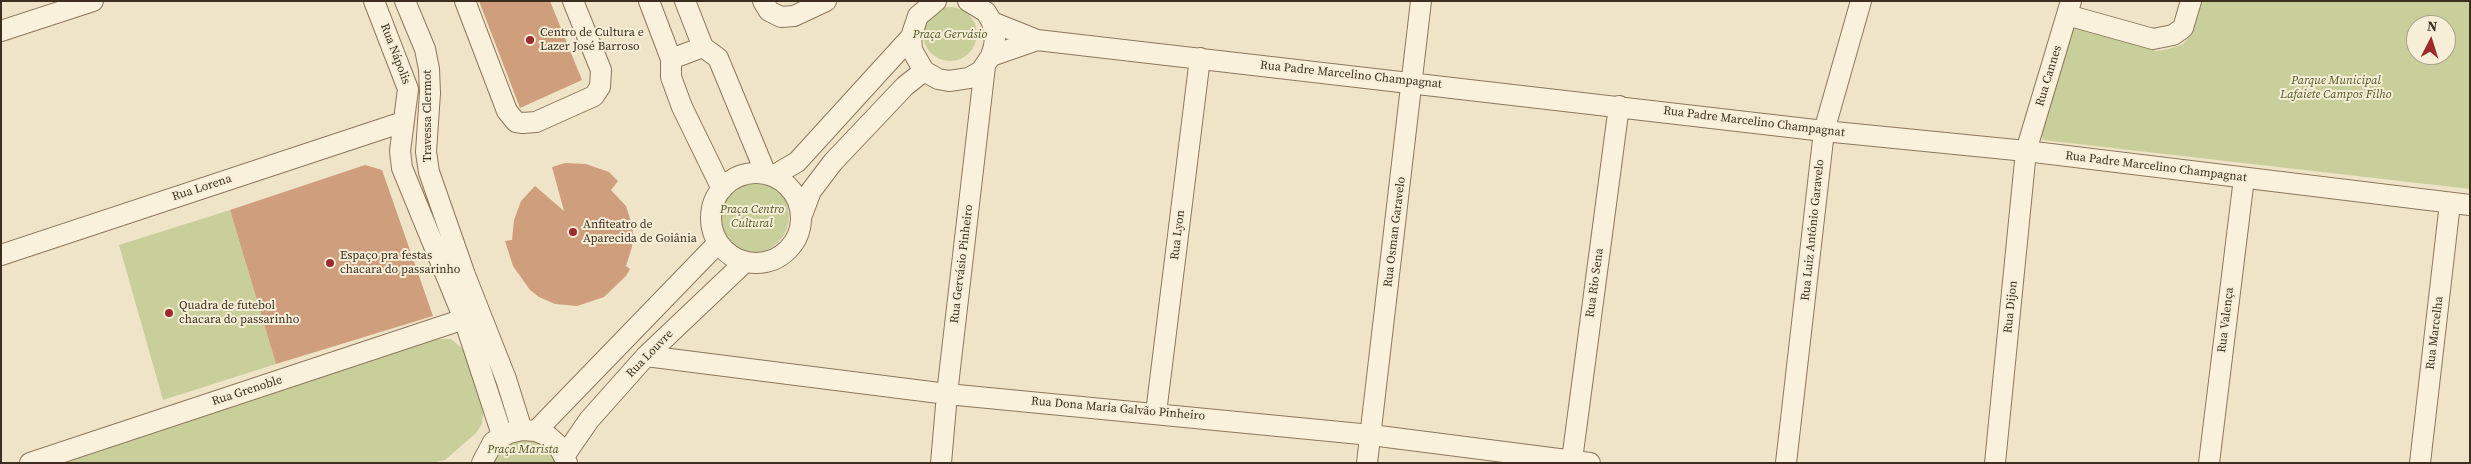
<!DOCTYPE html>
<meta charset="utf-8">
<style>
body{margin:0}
#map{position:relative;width:2471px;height:464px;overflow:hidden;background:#f0e4c8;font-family:"Source Serif 4",serif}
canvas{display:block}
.frame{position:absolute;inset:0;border:2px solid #3d2e20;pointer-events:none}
.north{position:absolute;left:2406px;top:15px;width:50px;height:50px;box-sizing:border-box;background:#f7eed8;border:1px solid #ada18e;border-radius:50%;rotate:5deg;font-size:14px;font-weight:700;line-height:20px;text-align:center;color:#3d2e20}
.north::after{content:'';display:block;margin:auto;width:18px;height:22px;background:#9e2a2b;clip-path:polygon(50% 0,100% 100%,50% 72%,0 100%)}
</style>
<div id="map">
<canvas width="2471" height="464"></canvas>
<div class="frame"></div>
<div class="north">N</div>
</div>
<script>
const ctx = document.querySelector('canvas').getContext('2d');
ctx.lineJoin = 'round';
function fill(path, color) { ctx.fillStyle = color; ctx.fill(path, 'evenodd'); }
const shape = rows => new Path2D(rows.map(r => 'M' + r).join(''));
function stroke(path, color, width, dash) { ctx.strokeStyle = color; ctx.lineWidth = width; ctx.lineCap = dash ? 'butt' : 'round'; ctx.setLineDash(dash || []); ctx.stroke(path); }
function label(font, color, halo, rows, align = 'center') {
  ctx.font = font + ' "Source Serif 4",serif'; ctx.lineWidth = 4; ctx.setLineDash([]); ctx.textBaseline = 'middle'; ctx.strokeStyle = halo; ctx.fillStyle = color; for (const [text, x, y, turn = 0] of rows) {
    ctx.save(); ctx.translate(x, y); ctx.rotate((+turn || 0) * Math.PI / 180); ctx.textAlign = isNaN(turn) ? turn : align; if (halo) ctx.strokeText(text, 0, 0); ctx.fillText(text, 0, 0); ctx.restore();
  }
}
const green = shape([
 [2201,1,2470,1,2470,189,2043,140,2040,134,2072,29,2081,27,2156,51,2169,49,2183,44,2191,35],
 [2416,25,2446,25,2446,55,2416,55],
 '923 34a27 27 0 1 1 54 0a27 27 0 1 1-54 0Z',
 '715 216a37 37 0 1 1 74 0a37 37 0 1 1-74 0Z',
 [230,210,276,364,163,400,119,245],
 [434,339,451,339,463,349,484,405,482,424,476,433,445,460,431,463,64,463],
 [525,437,547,446,558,463,488,463,502,443]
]);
const building = shape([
 [479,1,550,1,582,80,520,108],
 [565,163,586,164,609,172,618,181,611,190,626,206,633,228,632,247,626,266,630,269,626,276,604,297,577,306,555,304,539,297,530,290,513,266,505,241,512,240,514,220,521,201,535,186,564,211,552,167],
 [365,165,382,170,433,316,276,364,230,210]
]);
const minor = shape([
 [374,1,408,89,400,151,402,168,464,319,502,435],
 [405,1,425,49,429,69,430,93,426,152,429,172,465,275,506,379,522,430],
 [465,1,507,111,516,122,523,123,536,122,594,96,600,87,601,70,573,1],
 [649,1,671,59,671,77,682,107,722,189],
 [685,1,703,47,718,58,766,174],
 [763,1,769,11,781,17,794,16,826,1],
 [936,1,918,16,911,37,912,50,924,71,938,79,949,81,969,78,981,71,991,56,994,46,995,38,992,22,986,12,968,1],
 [2067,15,2153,39,2173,35,2183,28,2191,1],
 [992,22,1037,40,1824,131,2026,151,2470,205],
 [1,31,93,1],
 [991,56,1037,40],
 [671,59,703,47],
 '711 218a45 45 0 1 1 90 0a45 45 0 1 1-90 0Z',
 [773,176,797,162,911,37],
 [802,215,811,191,833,162,905,86,924,71],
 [1,255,403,122],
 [646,356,947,394,1371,435,1590,463],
 [1156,413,1200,58],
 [536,431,718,243],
 [565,455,589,420,646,356,745,262],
 [1572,460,1619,106],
 [30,463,464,319],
 [482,463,493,442,509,433,522,430,536,431,548,436,558,445,567,463],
 [941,463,947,394,985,66],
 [1367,463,1421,1],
 [1786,463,1824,131,1861,1],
 [1995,463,2026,151,2071,1],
 [2209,463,2244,178],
 [2420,463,2450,203]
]);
const markers = [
 [530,40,5,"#9e2a2b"],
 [573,232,5,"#9e2a2b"],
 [330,263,5,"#9e2a2b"],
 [169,313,5,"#9e2a2b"]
];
const poiNames = [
 ["Centro de Cultura e",540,33],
 ["Lazer José Barroso",540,47],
 ["Anfiteatro de",583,225],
 ["Aparecida de Goiânia",583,239],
 ["Espaço pra festas",340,256],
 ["chacara do passarinho",340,270],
 ["Quadra de futebol",179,306],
 ["chacara do passarinho",179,320]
];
const parkNames = [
 ["Praça Gervásio",950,35],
 ["Parque Municipal",2336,81],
 ["Lafaiete Campos Filho",2336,95],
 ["Praça Centro",752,210],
 ["Cultural",752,224],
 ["Praça Marista",523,450]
];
const streetNames = [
 ["Rua Nápolis",395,54,69],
 ["Rua Padre Marcelino Champagnat",1351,75,6],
 ["Rua Cannes",2049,76,-73],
 ["Travessa Clermot",428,116,-90],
 ["Rua Padre Marcelino Champagnat",1754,122,7],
 ["Rua Padre Marcelino Champagnat",2156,167,7],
 ["Rua Lorena",202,188,-18],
 ["Rua Luiz Antônio Garavelo",1813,230,-84],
 ["Rua Osman Garavelo",1395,232,-83],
 ["Rua Lyon",1178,235,-83],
 ["Rua Gervásio Pinheiro",962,264,-83],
 ["Rua Rio Sena",1595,283,-82],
 ["Rua Dijon",2011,307,-84],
 ["Rua Valença",2226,320,-83],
 ["Rua Marcelha",2435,333,-83],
 ["Rua Louvre",650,354,-46],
 ["Rua Grenoble",247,391,-18],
 ["Rua Dona Maria Galvão Pinheiro",1118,409,5]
];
fill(green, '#c9cf9b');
fill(building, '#cf9f7d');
stroke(minor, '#8d765c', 22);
stroke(minor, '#faf1dc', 20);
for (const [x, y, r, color] of markers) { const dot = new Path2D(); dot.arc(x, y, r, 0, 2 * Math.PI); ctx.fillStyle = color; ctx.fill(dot); stroke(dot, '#f7eed8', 2); }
label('12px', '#3d2e20', '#f7eed8', poiNames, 'left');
label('italic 12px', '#4d5a26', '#f7eed8', parkNames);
label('12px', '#3d2e20', '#f7eed8', streetNames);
</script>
